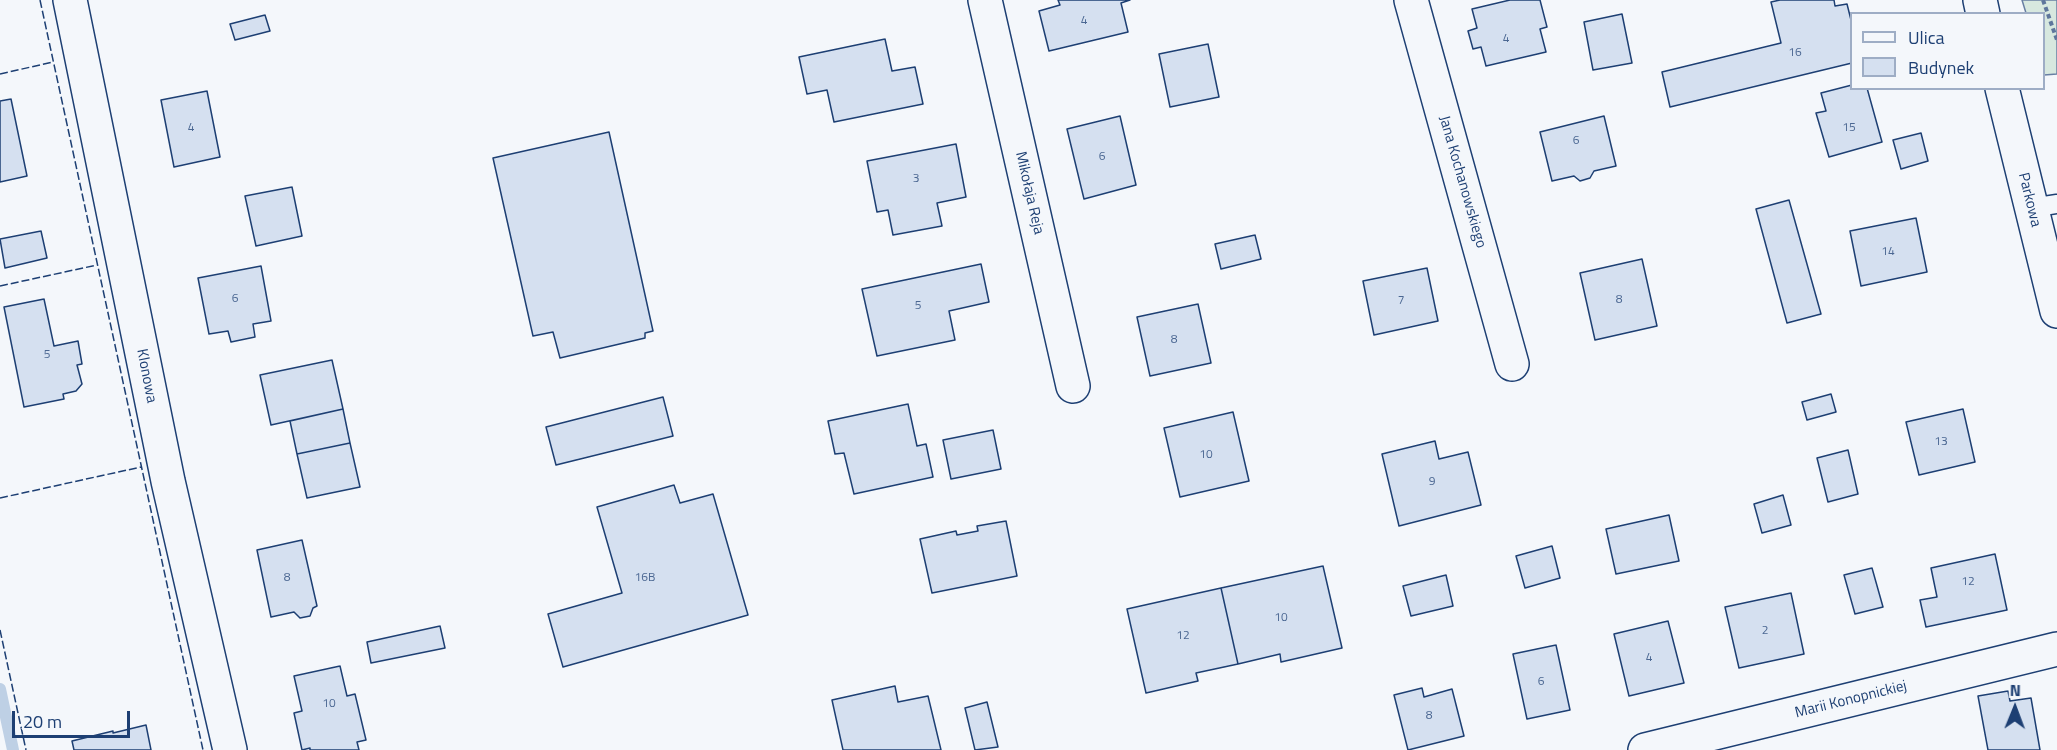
<!DOCTYPE html>
<meta charset="utf-8">
<style>
body{margin:0}
#map{position:relative;width:2057px;height:750px;overflow:hidden;background:#f4f7fb;font-family:"Titillium Web",sans-serif}
canvas{display:block}
.legend{position:absolute;left:1850px;top:12px;width:195px;height:78px;box-sizing:border-box;background:#f4f7fb;border:2px solid #9eadc5;margin:0;padding:8px 10px;list-style:none;font-size:18px;color:#1d3f73}
.legend li{display:flex;align-items:center;gap:12px;height:30px}
.legend b{width:30px;border:2px solid #9eadc5}
.north{position:absolute;left:1985px;top:678px;width:60px;height:60px;-webkit-text-stroke:4px #f4f7fb;paint-order:stroke;rotate:1deg;font-size:16px;font-weight:700;line-height:24px;text-align:center;color:#1d3f73}
.north::after{content:'';display:block;margin:auto;width:21px;height:27px;background:#1d3f73;clip-path:polygon(50% 0,100% 100%,50% 72%,0 100%)}
.scale{position:absolute;left:12px;top:711px;width:118px;height:27px;box-sizing:border-box;border:3px solid #1d3f73;border-top:0;padding-left:8px;font-size:18px;line-height:21px;white-space:nowrap;color:#1d3f73;-webkit-text-stroke:4px #f4f7fb;paint-order:stroke}
</style>
<div id="map">
<canvas width="2057" height="750"></canvas>
<ul class="legend">
<li><b style="height:8px;background:#f4f7fb"></b>Ulica</li>
<li><b style="height:16px;background:#d5e0f0"></b>Budynek</li>
</ul>
<div class="north">N</div>
<div class="scale">20 m</div>
</div>
<script>
const ctx = document.querySelector('canvas').getContext('2d');
ctx.lineJoin = 'round';
function fill(path, color) { ctx.fillStyle = color; ctx.fill(path, 'evenodd'); }
const shape = rows => new Path2D(rows.map(r => 'M' + r).join(''));
function stroke(path, color, width, dash) { ctx.strokeStyle = color; ctx.lineWidth = width; ctx.lineCap = dash ? 'butt' : 'round'; ctx.setLineDash(dash || []); ctx.stroke(path); }
function label(font, color, halo, rows, align = 'center') {
  ctx.font = font + ' "Titillium Web",sans-serif'; ctx.lineWidth = 4.5; ctx.setLineDash([]); ctx.textBaseline = 'middle'; ctx.strokeStyle = halo; ctx.fillStyle = color; for (const [text, x, y, turn = 0] of rows) {
    ctx.save(); ctx.translate(x, y); ctx.rotate((+turn || 0) * Math.PI / 180); ctx.textAlign = isNaN(turn) ? turn : align; if (halo) ctx.strokeText(text, 0, 0); ctx.fillText(text, 0, 0); ctx.restore();
  }
}
const green = shape([
 [2022,0,2057,0,2057,74,2044,75,2044,14,2026,13,2022,0]
]);
const stream = shape([
 [0,689,13,750]
]);
const building = shape([
 [1058,0,1130,0,1121,3,1128,32,1049,51,1039,11,1060,5,1058,0],
 [1510,0,1540,0,1547,27,1540,29,1546,52,1486,66,1481,47,1473,49,1468,31,1477,28,1472,9,1510,0],
 [1780,0,1834,0,1835,6,1847,4,1852,24,1852,63,1670,107,1662,72,1781,43,1771,2,1780,0],
 [1622,14,1632,63,1593,70,1584,22,1622,14],
 [265,15,270,31,235,40,230,24,265,15],
 [885,39,892,71,915,67,923,104,834,122,827,90,807,94,799,57,885,39],
 [1208,44,1219,97,1170,107,1159,54,1208,44],
 [1852,85,1852,88,1867,88,1882,142,1829,157,1816,113,1826,111,1821,93,1852,85],
 [207,91,220,157,174,167,161,100,207,91],
 [11,99,27,176,0,182,0,101,11,99],
 [1120,116,1136,185,1084,199,1067,129,1120,116],
 [1604,116,1616,166,1594,171,1590,178,1580,181,1574,176,1552,181,1540,132,1604,116],
 [609,132,653,331,645,333,645,338,560,358,553,332,533,336,493,158,609,132],
 [1921,133,1928,161,1901,169,1893,140,1921,133],
 [956,144,966,197,937,203,942,226,893,235,888,210,877,212,867,161,956,144],
 [292,187,302,236,256,246,245,196,292,187],
 [1789,200,1821,314,1787,323,1756,209,1789,200],
 [1916,218,1927,272,1861,286,1850,231,1916,218],
 [41,231,47,258,5,268,0,239,41,231],
 [1255,235,1261,259,1221,269,1215,244,1255,235],
 [1642,259,1657,326,1595,340,1580,273,1642,259],
 [981,264,989,302,949,311,955,340,877,356,862,289,981,264],
 [261,266,271,321,253,324,255,337,231,342,228,331,209,334,198,278,261,266],
 [1427,268,1438,321,1374,335,1363,281,1427,268],
 [44,299,54,346,78,341,82,364,77,365,82,384,76,391,63,394,64,399,24,407,4,307,44,299],
 [1198,304,1211,363,1150,376,1137,317,1198,304],
 [332,360,343,409,271,425,260,375,332,360],
 [1831,394,1836,412,1807,420,1802,402,1831,394],
 [663,397,673,436,556,465,546,427,663,397],
 [908,404,917,446,926,444,933,477,854,494,844,453,835,454,828,421,908,404],
 [343,409,350,443,297,454,290,421,343,409],
 [1963,409,1975,462,1919,475,1906,422,1963,409],
 [1233,412,1249,481,1180,497,1164,428,1233,412],
 [993,430,1001,469,951,479,943,440,993,430],
 [1435,441,1439,459,1468,452,1481,505,1399,526,1382,454,1435,441],
 [350,443,360,487,307,498,297,454,350,443],
 [1848,450,1858,494,1828,502,1817,458,1848,450],
 [674,485,680,503,713,494,748,615,563,667,548,614,622,593,597,507,674,485],
 [1783,495,1791,525,1762,533,1754,504,1783,495],
 [1669,515,1679,561,1616,574,1606,529,1669,515],
 [1006,521,1017,576,932,593,920,539,956,531,957,535,978,531,977,526,1006,521],
 [302,540,317,606,313,608,310,616,300,618,294,612,271,617,257,550,302,540],
 [1552,546,1560,578,1525,588,1516,556,1552,546],
 [1995,554,2007,610,1926,627,1920,600,1937,597,1931,568,1995,554],
 [1323,566,1342,648,1281,662,1280,654,1238,664,1221,588,1323,566],
 [1872,568,1883,607,1855,614,1844,575,1872,568],
 [1446,575,1453,606,1411,616,1403,586,1446,575],
 [1221,588,1238,664,1196,673,1198,681,1146,693,1127,609,1221,588],
 [1791,593,1804,654,1739,668,1725,607,1791,593],
 [1668,621,1684,683,1629,696,1614,634,1668,621],
 [440,626,445,648,371,663,367,642,440,626],
 [1556,645,1570,710,1527,719,1513,654,1556,645],
 [340,666,347,696,355,694,366,740,357,742,359,750,310,750,310,748,302,750,294,713,302,711,294,676,340,666],
 [895,686,898,702,928,696,941,750,843,750,832,700,895,686],
 [1422,688,1424,697,1452,689,1464,736,1408,750,1394,695,1422,688],
 [2008,691,2010,701,2031,698,2040,750,1988,750,1978,696,2008,691],
 [987,702,998,747,975,750,965,708,987,702],
 [146,725,151,750,74,750,72,741,113,731,113,733,146,725]
]);
const path = shape([
 [2043,0,2057,40]
]);
const lane = shape([
 [2031,208,2057,204]
]);
const street = shape([
 [70,0,168,481,230,750],
 [985,0,1073,386],
 [1411,0,1512,364],
 [1645,750,2057,649]
]);
const secondary = shape([
 [1980,0,1983,14],
 [2002,88,2057,311]
]);
const fence = shape([
 [40,0,203,750],
 [0,74,53,62],
 [0,286,97,265],
 [0,498,141,467],
 [0,630,26,750]
]);
const numberNames = [
 ["4",1084,21],
 ["4",1506,39],
 ["16",1795,53],
 ["4",191,128],
 ["15",1849,128],
 ["6",1576,141],
 ["6",1102,157],
 ["3",916,179],
 ["14",1888,252],
 ["6",235,299],
 ["8",1619,300],
 ["7",1401,301],
 ["5",918,306],
 ["8",1174,340],
 ["5",47,355],
 ["13",1941,442],
 ["10",1206,455],
 ["9",1432,482],
 ["8",287,578],
 ["16B",645,578],
 ["12",1968,582],
 ["10",1281,618],
 ["2",1765,631],
 ["12",1183,636],
 ["4",1649,658],
 ["6",1541,682],
 ["10",329,704],
 ["8",1429,716]
];
const streetNames = [
 ["Jana Kochanowskiego",1462,182,74],
 ["Mikołaja Reja",1029,193,77],
 ["Parkowa",2029,200,76],
 ["Klonowa",146,376,79],
 ["Marii Konopnickiej",1851,700,-14]
];
fill(green, '#d7e8df');
stroke(green, '#687fa3', 1.5);
stroke(stream, '#bed0e5', 12);
fill(building, '#d5e0f0');
stroke(building, '#1d3f73', 1.5);
stroke(lane, '#1d3f73', 21);
stroke(street, '#1d3f73', 36);
stroke(secondary, '#1d3f73', 36);
stroke(path, '#5e769c', 4, [4.5, 3]);
stroke(lane, '#f4f7fb', 18);
stroke(street, '#f4f7fb', 33);
stroke(secondary, '#f4f7fb', 33);
stroke(fence, '#1d3f73', 1.5, [8, 3]);
label('12px', '#4b6792', null, numberNames);
label('15px', '#1d3f73', '#f4f7fb', streetNames);
</script>
